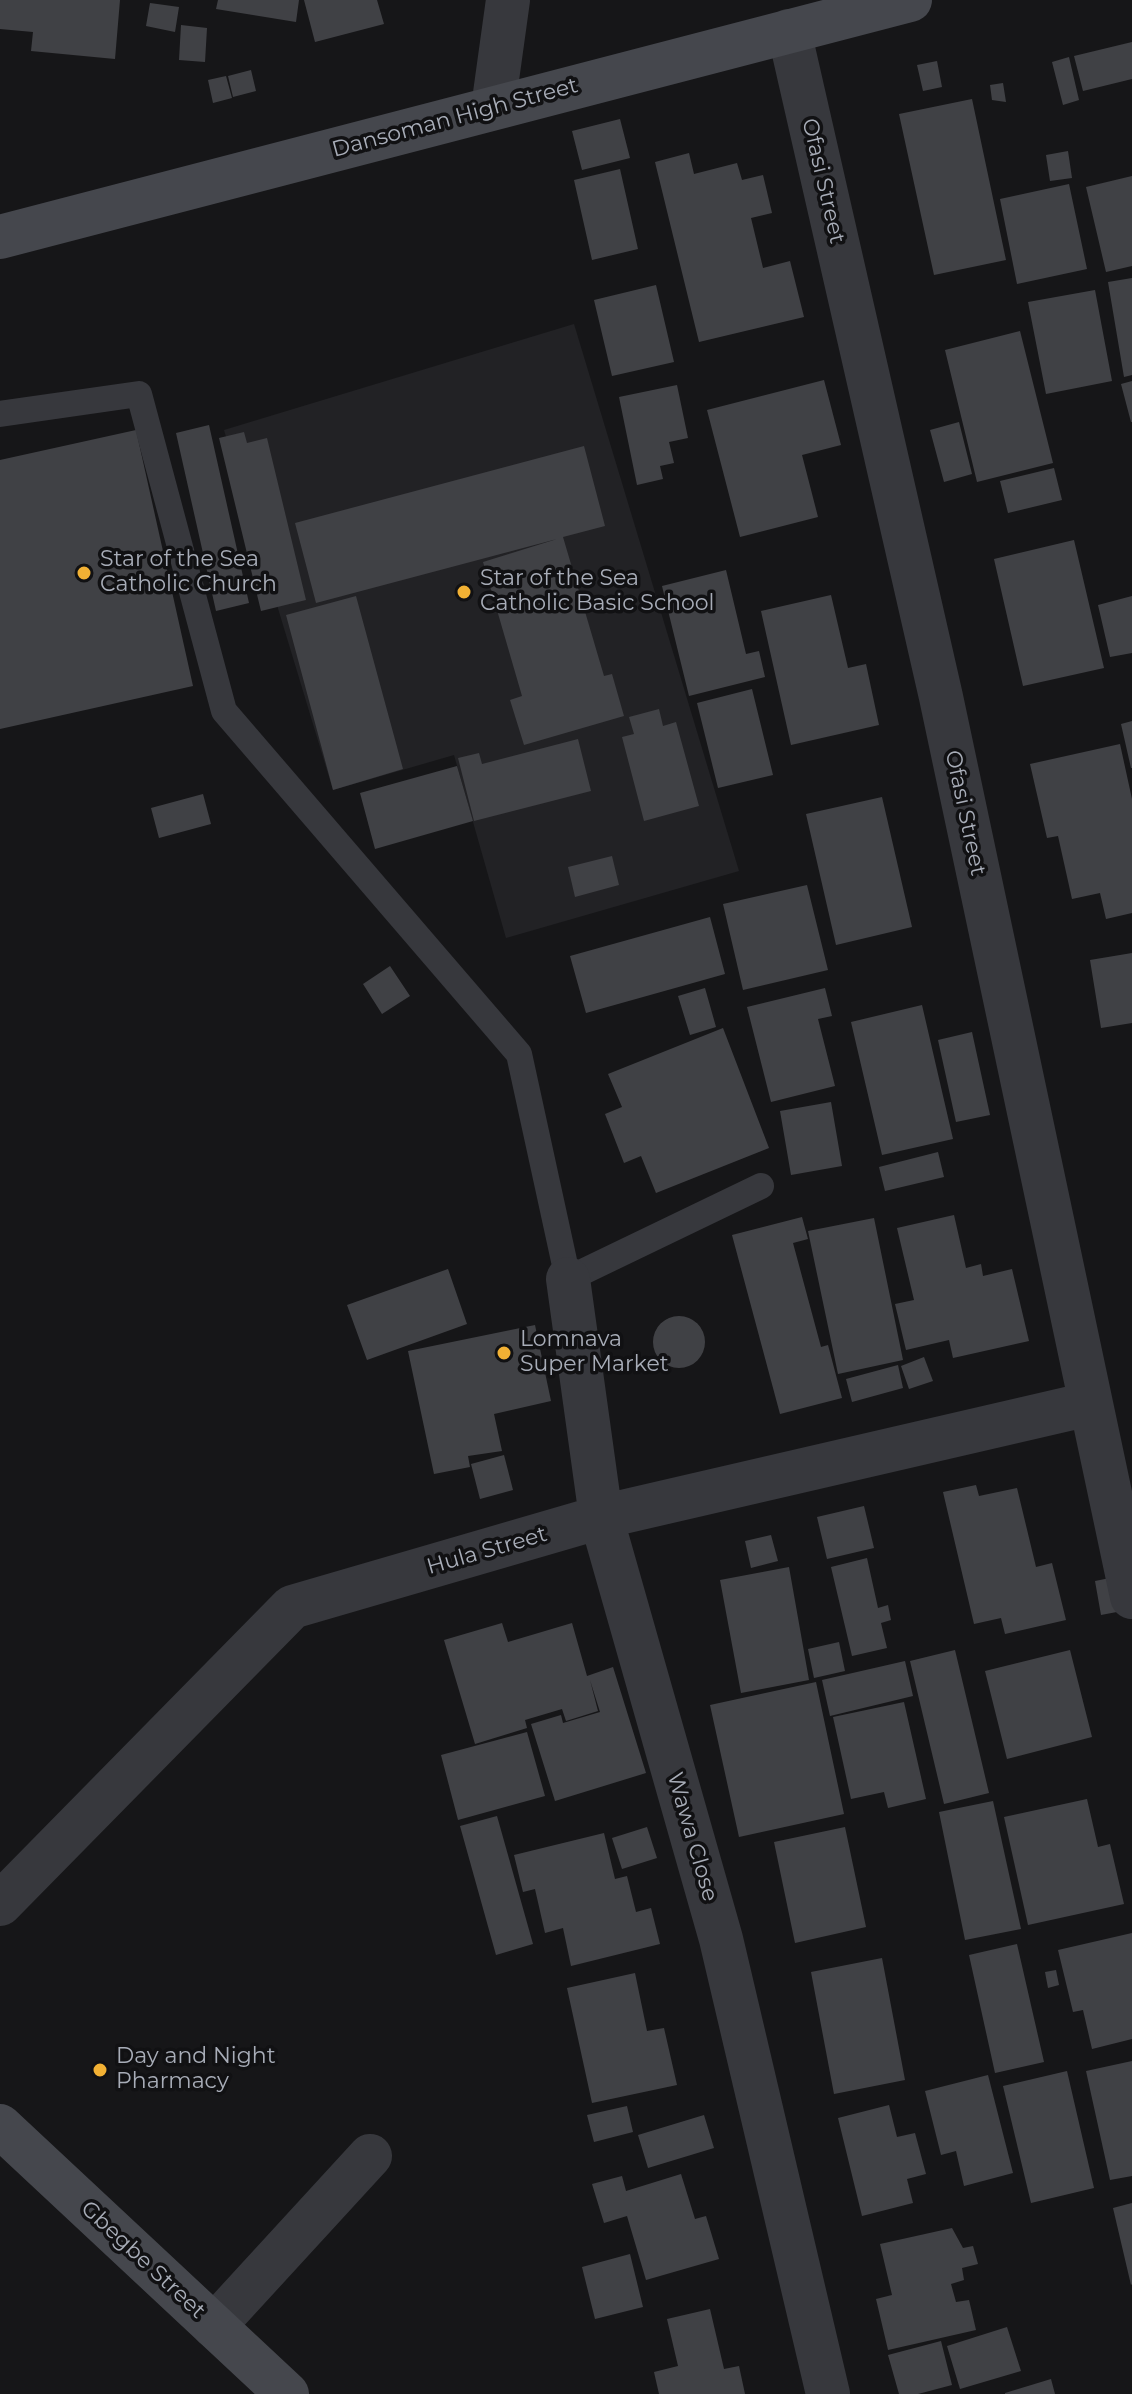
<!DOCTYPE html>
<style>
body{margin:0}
canvas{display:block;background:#161618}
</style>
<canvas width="1132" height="2394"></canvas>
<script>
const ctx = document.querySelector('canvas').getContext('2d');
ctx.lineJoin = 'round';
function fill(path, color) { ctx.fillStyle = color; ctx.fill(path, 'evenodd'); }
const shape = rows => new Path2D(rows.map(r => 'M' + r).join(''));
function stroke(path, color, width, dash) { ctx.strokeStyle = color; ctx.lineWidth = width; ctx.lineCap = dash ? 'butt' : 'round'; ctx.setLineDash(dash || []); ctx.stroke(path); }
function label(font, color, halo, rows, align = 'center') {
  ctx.font = font + ' Montserrat,sans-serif'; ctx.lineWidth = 7; ctx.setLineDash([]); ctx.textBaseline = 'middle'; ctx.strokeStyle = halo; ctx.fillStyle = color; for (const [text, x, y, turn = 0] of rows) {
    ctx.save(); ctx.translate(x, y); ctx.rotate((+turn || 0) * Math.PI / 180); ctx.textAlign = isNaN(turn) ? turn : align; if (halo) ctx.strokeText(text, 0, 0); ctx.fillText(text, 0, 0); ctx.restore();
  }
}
const built = shape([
 [574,324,739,871,506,938,454,755,333,790,224,430]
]);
const building = shape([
 [0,0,120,0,115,59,31,51,33,32,0,29],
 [218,0,299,0,296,22,216,9],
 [304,0,377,0,384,24,315,42],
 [150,3,179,7,175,32,146,26],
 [181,25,207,28,205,62,179,60],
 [1132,42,1132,79,1083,91,1074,56],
 [1069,57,1079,100,1063,105,1052,62],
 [937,61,942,87,923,91,917,65],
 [251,70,256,91,233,97,228,76],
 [226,76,232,98,213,103,208,80],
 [1003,83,1006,102,992,100,990,85],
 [972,99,1006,260,934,275,899,114],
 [620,119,630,158,582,170,572,131],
 [1068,151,1072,178,1050,181,1046,155],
 [689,153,694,174,737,163,742,180,763,175,772,213,751,218,763,268,790,261,804,317,699,342,655,162],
 [620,169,638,249,592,260,574,180],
 [1132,176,1132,266,1106,272,1086,187],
 [1069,184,1087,269,1017,284,1000,199],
 [1132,278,1132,375,1124,377,1108,282],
 [656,285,674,362,612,376,594,300],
 [1095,290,1112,381,1046,394,1028,302],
 [1020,331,1053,463,977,482,945,350],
 [824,380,841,445,802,455,818,517,740,537,707,410],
 [1132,381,1132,422,1131,422,1121,384],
 [677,385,688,438,669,442,674,463,660,466,663,479,637,485,619,397],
 [959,422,972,474,944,482,930,430],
 [209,425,249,603,216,611,176,433],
 [136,430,193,686,0,729,0,460],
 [244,432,247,443,267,438,306,600,261,611,219,438],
 [584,446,605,526,563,537,604,676,612,674,624,716,524,745,510,700,522,696,483,562,557,539,316,603,295,523],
 [1054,468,1062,500,1008,513,1000,481],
 [1074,540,1104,668,1023,686,994,559],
 [726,570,746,654,759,651,765,677,689,696,662,586],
 [831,595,848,668,866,664,879,725,791,745,761,611],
 [356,596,403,769,333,790,286,615],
 [1132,596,1132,653,1110,657,1098,605],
 [752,689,773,775,718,788,697,703],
 [659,709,663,726,676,722,699,806,644,821,622,737,634,734,629,717],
 [1132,721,1132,768,1131,768,1121,724],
 [578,739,591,791,474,821,458,758,479,753,482,764],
 [1120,744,1132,799,1132,913,1106,919,1100,893,1072,899,1058,836,1047,838,1030,764],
 [457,766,473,821,375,849,360,793],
 [203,794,211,824,159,838,151,808],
 [882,797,912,927,836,945,806,814],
 [612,856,619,885,575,897,568,867],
 [807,885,828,970,743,990,723,904],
 [710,917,725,974,586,1013,570,956],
 [1132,953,1132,1023,1101,1028,1090,960],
 [390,966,410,996,382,1014,363,984],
 [705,988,716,1027,690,1035,678,996],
 [825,988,832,1016,818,1019,835,1086,771,1102,747,1007],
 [922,1005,953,1139,882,1155,851,1022],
 [723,1028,769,1148,656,1193,641,1156,624,1163,605,1114,622,1107,608,1074],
 [972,1032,990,1115,956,1122,938,1040],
 [831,1102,842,1166,791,1175,780,1111],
 [938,1152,944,1177,885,1191,879,1167],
 [954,1215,966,1268,981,1264,983,1276,1012,1269,1029,1341,953,1358,949,1340,906,1350,895,1304,914,1300,897,1228],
 [802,1217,808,1239,793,1243,821,1347,828,1345,842,1398,780,1414,732,1235],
 [874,1218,903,1360,838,1374,808,1231],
 [448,1269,467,1324,367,1360,347,1305],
 '653 1342a26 26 0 1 1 52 0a26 26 0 1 1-52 0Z',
 [535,1325,551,1401,494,1414,502,1451,468,1456,470,1467,434,1474,408,1351],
 [924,1357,933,1381,909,1389,901,1366],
 [898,1365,903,1388,852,1402,846,1379],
 [504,1455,513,1490,480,1499,471,1464],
 [976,1485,979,1496,1017,1488,1036,1567,1052,1563,1066,1620,1005,1634,1001,1618,974,1624,943,1492],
 [864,1506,874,1548,827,1559,817,1517],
 [771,1535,778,1561,751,1568,745,1541],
 [867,1558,878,1608,888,1605,891,1620,881,1623,887,1648,852,1656,831,1567],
 [789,1567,809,1680,741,1693,720,1580],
 [1115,1577,1122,1611,1101,1615,1095,1581],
 [502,1623,508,1642,572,1623,587,1676,613,1667,646,1773,555,1801,531,1724,561,1715,563,1723,600,1712,590,1680,598,1711,566,1721,562,1709,525,1720,527,1728,475,1744,444,1640],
 [839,1642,845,1671,814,1678,808,1649],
 [955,1650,989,1793,944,1804,910,1661],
 [1070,1650,1092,1737,1007,1759,985,1671],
 [905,1661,913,1696,830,1716,822,1680],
 [816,1682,844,1814,739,1837,710,1705],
 [904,1702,926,1799,888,1808,884,1792,851,1799,833,1717],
 [527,1732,545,1796,458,1820,441,1755],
 [1087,1799,1098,1847,1110,1844,1124,1904,1028,1925,1004,1817],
 [993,1801,1021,1929,965,1940,939,1812],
 [497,1816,533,1944,496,1955,460,1826],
 [647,1827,657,1858,622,1869,612,1838],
 [845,1827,866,1927,795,1943,774,1842],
 [604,1833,615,1879,627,1876,636,1912,651,1908,660,1944,571,1966,563,1928,545,1933,535,1889,523,1892,514,1855],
 [1132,1933,1132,2039,1092,2049,1083,2010,1073,2012,1058,1950],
 [1017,1944,1044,2062,995,2073,969,1955],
 [882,1958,905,2080,834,2094,811,1972],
 [1056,1970,1059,1985,1048,1988,1045,1972],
 [635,1973,647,2031,664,2028,677,2085,592,2103,567,1988],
 [1132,2061,1132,2176,1110,2180,1086,2071],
 [1067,2071,1094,2188,1031,2203,1003,2086],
 [988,2075,1013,2173,964,2186,956,2151,941,2155,925,2091],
 [889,2105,897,2137,915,2133,926,2174,907,2179,913,2203,862,2216,838,2118],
 [627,2106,633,2132,594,2142,587,2115],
 [704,2115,714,2148,648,2168,638,2135],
 [681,2174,695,2219,706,2216,719,2259,646,2280,627,2216,604,2223,592,2184,622,2176,626,2191],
 [1132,2203,1132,2284,1131,2285,1113,2208],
 [952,2228,963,2248,973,2246,978,2264,962,2268,964,2280,951,2284,956,2302,969,2300,976,2330,888,2350,876,2299,892,2295,880,2244],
 [630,2254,643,2307,595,2319,582,2267],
 [710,2309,724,2369,739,2366,745,2394,659,2394,654,2372,678,2366,667,2319],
 [1007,2327,1021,2371,960,2389,947,2346],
 [941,2341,952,2385,918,2394,899,2394,888,2355],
 [1051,2379,1055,2394,1005,2394,1005,2393]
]);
const lane = shape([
 [0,414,139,394,224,711,519,1054,568,1279,761,1186]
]);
const street = shape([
 [789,31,941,697,1132,1597],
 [493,108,508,0],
 [568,1279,601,1517,721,1939,828,2394],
 [0,1904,292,1607,601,1517,1089,1404],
 [214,2326,370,2156]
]);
const secondary = shape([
 [0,237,910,0],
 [0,2126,287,2394]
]);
const markers = [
 [84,573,8,"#f2b134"],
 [464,592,8,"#f2b134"],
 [504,1353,8,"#f2b134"],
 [100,2070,8,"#f2b134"]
];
const streetNames = [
 ["Dansoman High Street",455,118,-15],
 ["Ofasi Street",823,181,77],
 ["Ofasi Street",965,813,78],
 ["Hula Street",487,1551,-16],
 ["Wawa Close",692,1837,74],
 ["Gbegbe Street",143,2260,43]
];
const poiNames = [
 ["Star of the Sea",100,560],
 ["Catholic Church",100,585],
 ["Star of the Sea",480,579],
 ["Catholic Basic School",480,604],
 ["Lomnava",520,1340],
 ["Super Market",520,1365],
 ["Day and Night",116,2057],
 ["Pharmacy",116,2082]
];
fill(built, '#222225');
fill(building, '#404145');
stroke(lane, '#37383d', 26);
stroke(street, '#37383d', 44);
stroke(secondary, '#45474d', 44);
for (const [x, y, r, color] of markers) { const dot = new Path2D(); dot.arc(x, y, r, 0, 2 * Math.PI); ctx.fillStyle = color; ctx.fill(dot); stroke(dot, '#111113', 3); }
label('22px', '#a8adb8', '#111113', streetNames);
label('22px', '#a8adb8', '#111113', poiNames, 'left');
</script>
